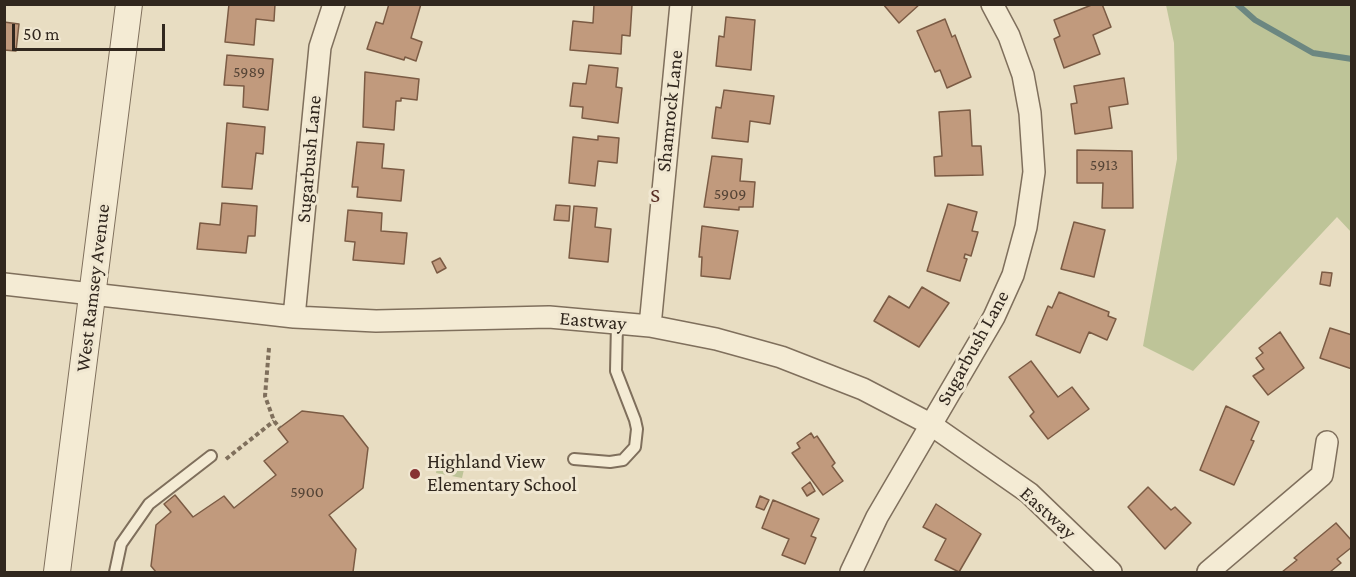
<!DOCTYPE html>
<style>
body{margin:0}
#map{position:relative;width:1356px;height:577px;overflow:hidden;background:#e8ddc2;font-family:"Crimson Pro",serif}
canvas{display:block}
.frame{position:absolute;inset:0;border:6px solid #31271e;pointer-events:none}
.scale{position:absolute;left:12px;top:24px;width:153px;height:27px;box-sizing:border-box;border:3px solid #31271e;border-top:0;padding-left:8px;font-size:18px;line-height:21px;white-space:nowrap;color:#31271e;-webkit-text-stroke:4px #f0e7d1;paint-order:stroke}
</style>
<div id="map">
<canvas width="1356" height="577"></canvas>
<div class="frame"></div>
<div class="scale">50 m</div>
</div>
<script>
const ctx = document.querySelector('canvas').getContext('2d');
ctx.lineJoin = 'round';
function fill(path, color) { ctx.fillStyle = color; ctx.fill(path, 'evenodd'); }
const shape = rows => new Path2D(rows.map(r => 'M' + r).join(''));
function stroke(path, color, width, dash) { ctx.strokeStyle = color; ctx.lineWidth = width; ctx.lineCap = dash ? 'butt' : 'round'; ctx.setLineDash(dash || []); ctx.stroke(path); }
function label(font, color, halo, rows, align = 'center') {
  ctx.font = font + ' "Crimson Pro",serif'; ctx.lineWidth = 6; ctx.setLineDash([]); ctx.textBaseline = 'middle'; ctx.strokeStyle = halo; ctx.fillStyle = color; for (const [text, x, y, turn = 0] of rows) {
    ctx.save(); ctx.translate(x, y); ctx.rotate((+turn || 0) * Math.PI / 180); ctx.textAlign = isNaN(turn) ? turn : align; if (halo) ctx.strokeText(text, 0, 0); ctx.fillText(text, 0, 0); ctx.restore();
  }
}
const green = shape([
 [1166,5,1351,5,1351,232,1337,217,1193,371,1143,346,1177,159,1174,43],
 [439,457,466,461,462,478,436,473]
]);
const stream = shape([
 [1237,4,1255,20,1313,53,1352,59]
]);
const building = shape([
 [229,4,275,4,274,21,256,19,254,45,225,42,229,4],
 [389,4,421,4,411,38,422,42,416,61,405,57,404,60,367,49,376,22,383,24,389,4],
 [594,4,632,5,630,36,622,35,621,54,570,50,573,21,593,23,594,4],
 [883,4,920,4,899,23,883,4],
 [1094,4,1102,4,1111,27,1093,35,1100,54,1064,68,1054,39,1060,36,1054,20,1094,4],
 [726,17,755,20,751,70,716,66,719,36,724,37,726,17],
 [945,19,952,37,955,35,971,77,947,88,940,70,935,72,917,31,945,19],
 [4,22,19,24,16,51,4,50,4,22],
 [227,55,273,59,268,110,243,107,244,86,224,85,227,55],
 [589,65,618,68,616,87,622,88,618,123,582,118,583,107,570,106,573,83,586,84,589,65],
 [365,72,419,79,417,100,401,98,401,101,396,101,394,130,363,127,365,72],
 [1124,78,1128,104,1109,107,1112,128,1075,134,1071,104,1077,103,1074,86,1124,78],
 [724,90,774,96,770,124,750,121,748,142,712,138,716,107,721,108,724,90],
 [970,110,972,146,981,146,983,175,935,176,934,157,942,156,939,112,970,110],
 [227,123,265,127,263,154,256,153,252,189,222,187,227,123],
 [598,136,619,138,617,163,598,161,595,186,569,183,573,137,598,140,598,136],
 [357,142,384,144,382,168,404,170,401,201,357,197,358,187,352,187,357,142],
 [1077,150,1132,151,1133,208,1102,208,1103,183,1077,183,1077,150],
 [712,156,742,159,740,181,755,182,753,207,739,207,739,210,704,207,712,156],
 [222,203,257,206,255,236,248,236,246,253,197,249,200,223,220,225,222,203],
 [948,204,977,212,972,231,978,232,971,256,965,254,964,258,967,259,960,281,927,271,948,204],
 [556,205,570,206,569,221,554,220,556,205],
 [574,206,597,208,595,227,611,229,608,262,569,258,574,206],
 [348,210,382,213,381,231,407,233,404,264,353,260,355,242,345,241,348,210],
 [1074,222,1105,230,1094,277,1061,269,1074,222],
 [702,226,738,231,730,279,701,276,702,257,699,257,702,226],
 [440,258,446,268,437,273,432,262,440,258],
 [1322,272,1332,273,1330,286,1320,284,1322,272],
 [922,287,949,303,919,347,874,321,889,296,909,308,922,287],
 [1059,292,1109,312,1108,316,1116,319,1107,340,1089,332,1080,353,1036,335,1048,306,1052,308,1059,292],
 [1330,328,1352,335,1352,369,1320,358,1330,328],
 [1280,332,1304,368,1268,395,1253,376,1264,369,1256,358,1263,353,1259,348,1280,332],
 [1031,361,1058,397,1072,387,1089,409,1048,439,1030,416,1034,412,1009,377,1031,361],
 [1226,406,1259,422,1251,440,1254,441,1234,485,1200,470,1226,406],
 [302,411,343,416,368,448,363,488,329,515,356,549,353,572,156,572,151,566,156,525,171,512,164,504,175,495,193,517,224,496,234,508,276,475,264,461,288,442,278,429,302,411],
 [811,433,814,438,817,436,835,463,832,466,843,481,823,495,792,453,800,448,797,443,811,433],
 [810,482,815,491,807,496,802,488,810,482],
 [1148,487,1171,510,1175,507,1191,523,1165,549,1128,507,1148,487],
 [760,496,769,500,764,510,756,507,760,496],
 [773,500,819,519,811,536,816,538,805,564,782,555,789,539,762,528,773,500],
 [936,504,981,534,959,572,935,560,946,539,923,527,936,504],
 [1336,523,1352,541,1352,547,1337,559,1341,563,1330,572,1282,572,1297,560,1294,558,1336,523]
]);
const path = shape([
 [269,348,265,396,274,421,280,428],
 [226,459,274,421]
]);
const service = shape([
 [574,459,610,462,623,460,635,447,637,429,635,420,616,371,617,323],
 [115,572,121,544,149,504,211,456]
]);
const minor = shape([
 [4,284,294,317,376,321,549,317,650,326,716,339,781,357,863,389,930,424,1029,493,1111,572],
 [294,317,320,47,334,4],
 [650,326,681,4],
 [851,572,877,517,994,317,1013,275,1026,227,1034,172,1030,113,1023,75,1009,36,992,4],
 [1208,572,1322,475,1327,442]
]);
const tertiary = shape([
 [57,572,129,4]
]);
const markers = [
 [415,474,6,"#873333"]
];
const numberNames = [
 ["5989",249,72],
 ["5913",1104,165],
 ["5909",730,194],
 ["5900",307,492]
];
const streetNames = [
 ["Shamrock Lane",670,111,-84],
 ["Sugarbush Lane",309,159,-85],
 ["West Ramsey Avenue",93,288,-83],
 ["Eastway",593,321,5],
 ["Sugarbush Lane",973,348,-61],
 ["Eastway",1048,513,42]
];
const poiNames = [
 ["Highland View",427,462],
 ["Elementary School",427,485]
];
const neighbourhoodNames = [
 ["S",656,196]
];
fill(green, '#bec498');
stroke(stream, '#6c8781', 6);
fill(building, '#c19a7d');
stroke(building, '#7b5b44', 1.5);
stroke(service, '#7f6f5c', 14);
stroke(minor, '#7f6f5c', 24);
stroke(tertiary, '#7f6f5c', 28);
stroke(path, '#7f6f5c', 4, [4.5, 3]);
stroke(service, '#f4ebd4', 10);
stroke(minor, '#f4ebd4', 21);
stroke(tertiary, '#f4ebd4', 26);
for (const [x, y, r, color] of markers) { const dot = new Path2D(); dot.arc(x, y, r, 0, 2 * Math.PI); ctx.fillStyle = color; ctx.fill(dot); stroke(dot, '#f0e7d1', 2); }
label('16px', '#554436', null, numberNames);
label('20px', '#31271e', '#f0e7d1', streetNames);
label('20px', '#31271e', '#f0e7d1', poiNames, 'left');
ctx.letterSpacing = '1.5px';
label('21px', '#582e23', '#f0e7d1', neighbourhoodNames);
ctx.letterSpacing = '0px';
</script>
